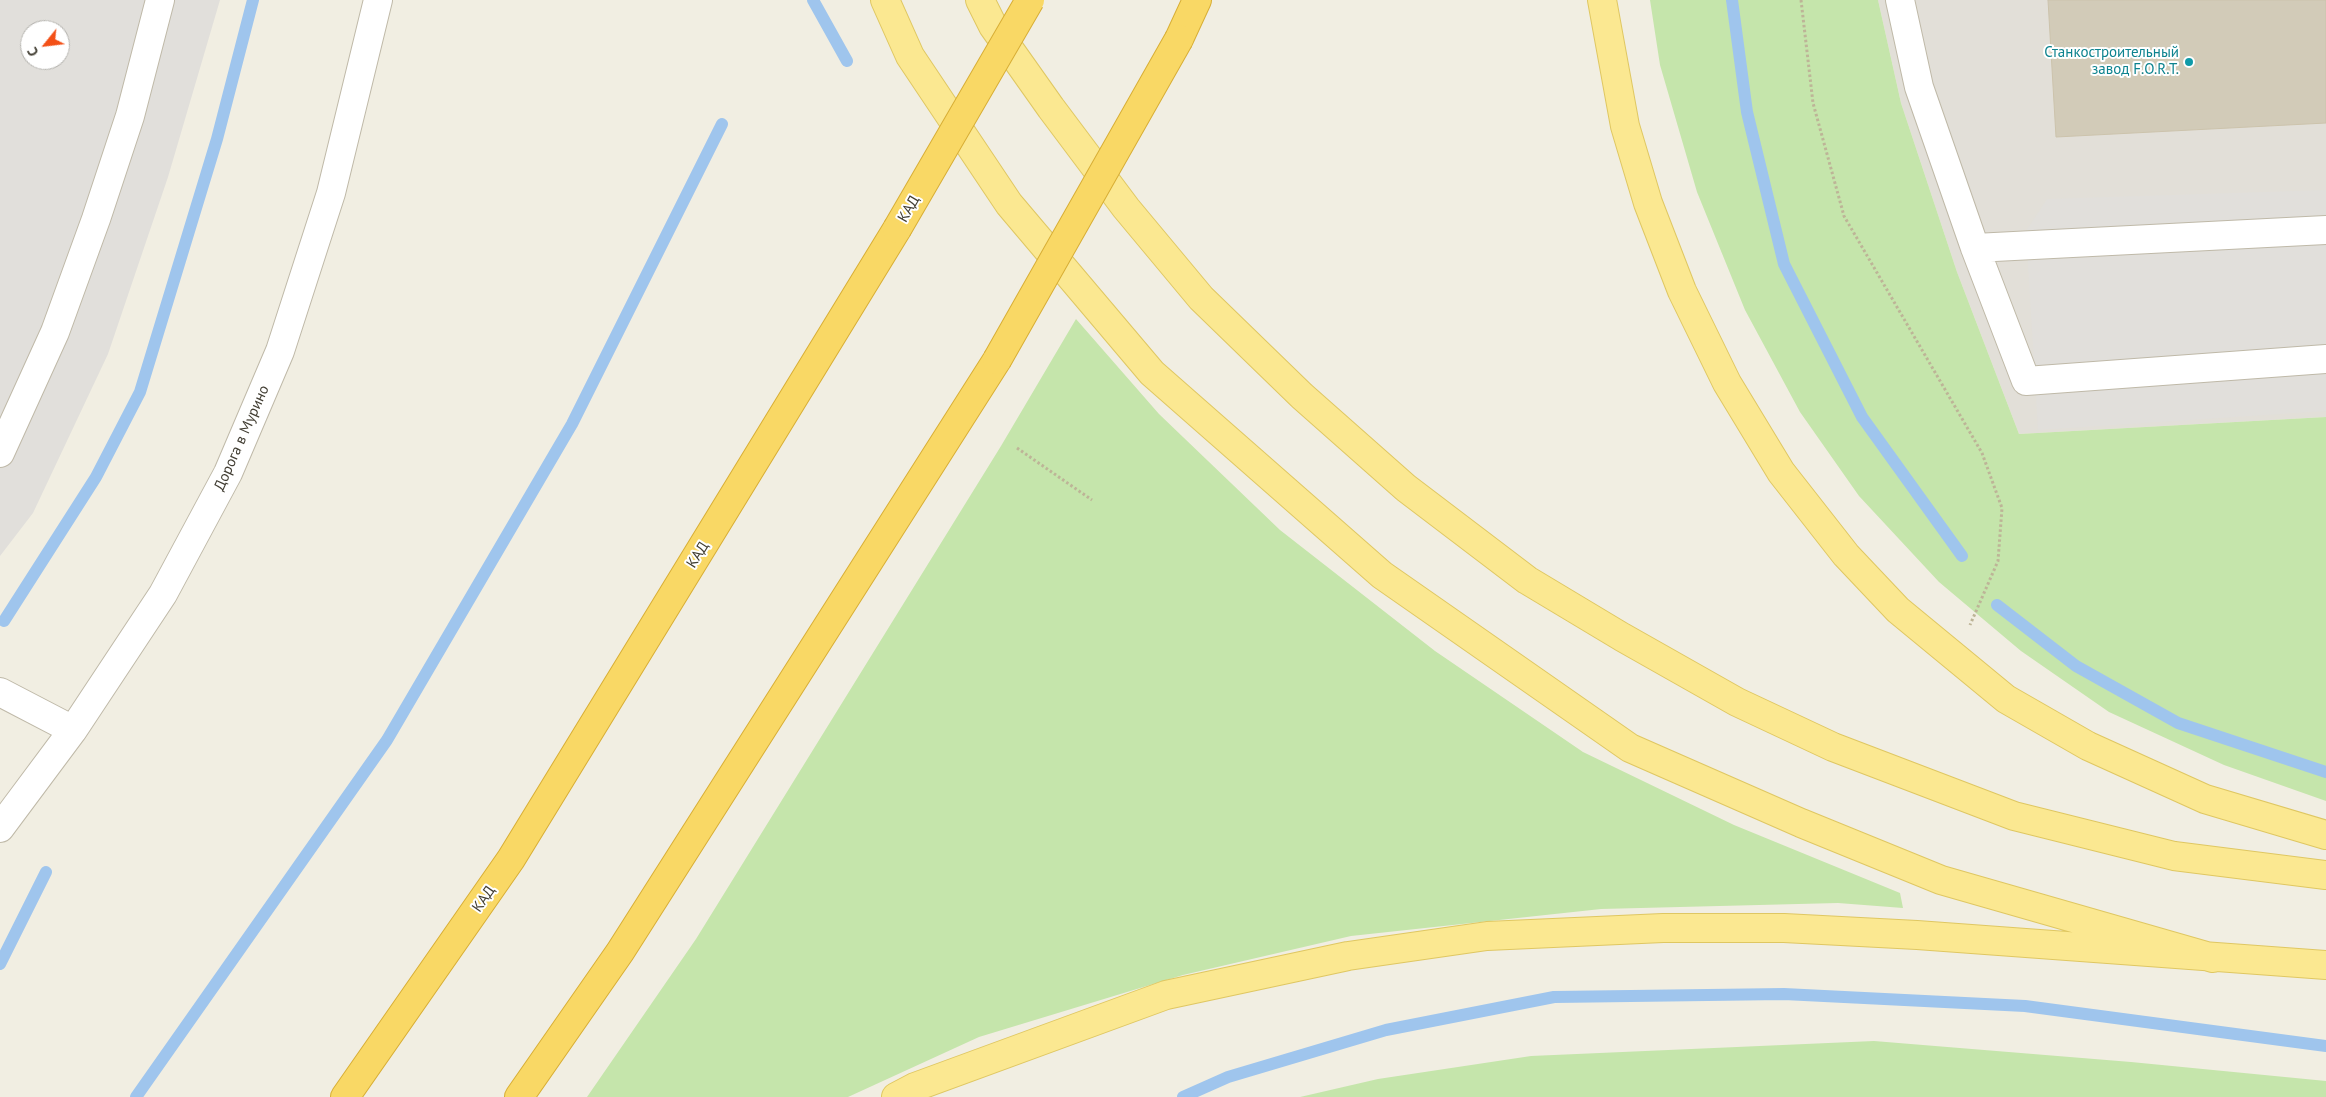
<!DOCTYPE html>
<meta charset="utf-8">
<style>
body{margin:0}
#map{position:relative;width:2326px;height:1097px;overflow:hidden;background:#f1eee2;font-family:"PT Sans",sans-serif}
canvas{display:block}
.north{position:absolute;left:20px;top:20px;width:50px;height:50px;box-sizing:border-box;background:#fff;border:1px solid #b3b2ad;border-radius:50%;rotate:241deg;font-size:14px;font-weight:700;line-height:20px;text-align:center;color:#423e33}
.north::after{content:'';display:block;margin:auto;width:18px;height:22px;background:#f35017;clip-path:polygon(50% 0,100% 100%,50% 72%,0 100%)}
</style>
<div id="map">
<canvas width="2326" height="1097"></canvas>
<div class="north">С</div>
</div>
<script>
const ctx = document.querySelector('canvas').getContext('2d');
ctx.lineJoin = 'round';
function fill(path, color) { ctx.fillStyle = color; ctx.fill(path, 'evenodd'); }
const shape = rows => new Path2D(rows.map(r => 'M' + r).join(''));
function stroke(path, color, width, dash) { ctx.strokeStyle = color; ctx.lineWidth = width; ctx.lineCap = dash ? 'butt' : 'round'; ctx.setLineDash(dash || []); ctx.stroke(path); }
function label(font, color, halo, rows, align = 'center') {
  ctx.font = font + ' "PT Sans",sans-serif'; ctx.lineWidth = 4; ctx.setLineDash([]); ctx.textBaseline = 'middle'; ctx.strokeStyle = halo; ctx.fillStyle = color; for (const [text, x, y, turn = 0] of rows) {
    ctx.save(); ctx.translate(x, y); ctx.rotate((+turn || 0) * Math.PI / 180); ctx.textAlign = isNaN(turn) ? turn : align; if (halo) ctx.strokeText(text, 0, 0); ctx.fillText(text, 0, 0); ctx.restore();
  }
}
const industrial = shape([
 [1878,0,2326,0,2326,417,2019,434,1957,272,1901,103]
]);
const green = shape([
 [1650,0,1878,0,1901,103,1957,272,2019,434,2326,417,2326,801,2224,765,2109,712,2021,651,1939,582,1859,496,1800,412,1745,310,1697,192,1660,65],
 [1076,319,1159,414,1280,530,1435,651,1583,752,1734,825,1900,893,1903,908,1838,903,1601,909,1351,936,1183,975,979,1037,848,1097,587,1097,696,939,1001,446],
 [1874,1041,2131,1062,2326,1081,2326,1097,1300,1097,1378,1079,1531,1056]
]);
const parking = shape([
 [0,0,220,0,168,177,108,354,33,513,0,556],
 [30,30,60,30,60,60,30,60],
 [2326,190,2326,411,2038,430,2026,231,2047,199]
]);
const stream = shape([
 [813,0,847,61],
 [1732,0,1747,112,1784,264,1862,417,1962,556],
 [1997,605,2076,666,2178,723,2326,772],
 [4,621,96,477,140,392,217,139,253,0],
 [0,964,46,872],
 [136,1097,387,740,572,424,722,124],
 [1183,1097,1228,1077,1386,1030,1554,997,1784,994,2025,1006,2326,1046]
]);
const building = shape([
 [2048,0,2326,0,2326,123,2056,137,2048,0]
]);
const path = shape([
 [1801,0,1813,103,1844,216,1982,453,2002,508,1998,561,1970,625],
 [1017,448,1092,500]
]);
const minor = shape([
 [1900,0,1919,87,1975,248,2026,381,2326,359],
 [1975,248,2326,230],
 [0,453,55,332,96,219,130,116,160,0],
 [0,692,73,730],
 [0,828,73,730,163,594,228,473,280,351,331,193,378,0]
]);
const major = shape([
 [885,0,910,56,1009,204,1152,373,1382,575,1630,748,1801,823,1941,880,2213,958],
 [980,0,993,26,1051,108,1126,208,1201,298,1302,396,1406,488,1527,580,1622,637,1737,702,1833,747,2014,816,2174,856,2326,875],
 [1602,0,1625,126,1648,203,1682,291,1727,383,1781,472,1846,555,1898,610,2006,699,2088,746,2205,799,2326,835],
 [896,1097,915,1087,1166,995,1348,956,1487,936,1663,928,1784,928,1917,935,2326,965]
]);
const highway = shape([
 [1179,39,1197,0],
 [345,1097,511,859,897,229],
 [519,1097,620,952,997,360]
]);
const highwayBridge = shape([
 [897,229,1030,0],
 [997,360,1179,39]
]);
const markers = [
 [2189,62,5,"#0f9aa8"]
];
const cultureNames = [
 ["Станкостроительный",2179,53],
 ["завод F.O.R.T.",2179,70]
];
const streetNames = [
 ["КАД",909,209,-60],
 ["Дорога в Мурино",242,438,-66],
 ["КАД",698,555,-58],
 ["КАД",484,899,-55]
];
fill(industrial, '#e2dfd8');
fill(green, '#c5e5ab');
fill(parking, '#e1dfdb');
stroke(stream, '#9fc5ed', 12);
fill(building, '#d2cbb8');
stroke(building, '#ccc3ac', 1);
stroke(minor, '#bfb9a8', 30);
stroke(major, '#dfc762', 30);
stroke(highway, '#d8ae35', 30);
stroke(path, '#bdb497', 3, [2.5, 2.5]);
stroke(minor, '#fff', 28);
stroke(major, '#fbe891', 28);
stroke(highway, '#f9d865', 28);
stroke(highwayBridge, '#d8ae35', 30, []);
stroke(highwayBridge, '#f9d865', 28);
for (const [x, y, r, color] of markers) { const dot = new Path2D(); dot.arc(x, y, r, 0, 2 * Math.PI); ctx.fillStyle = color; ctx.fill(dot); stroke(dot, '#fff', 2); }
label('15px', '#0d838f', '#fff', cultureNames, 'right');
label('15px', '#423e33', '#fff', streetNames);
</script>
